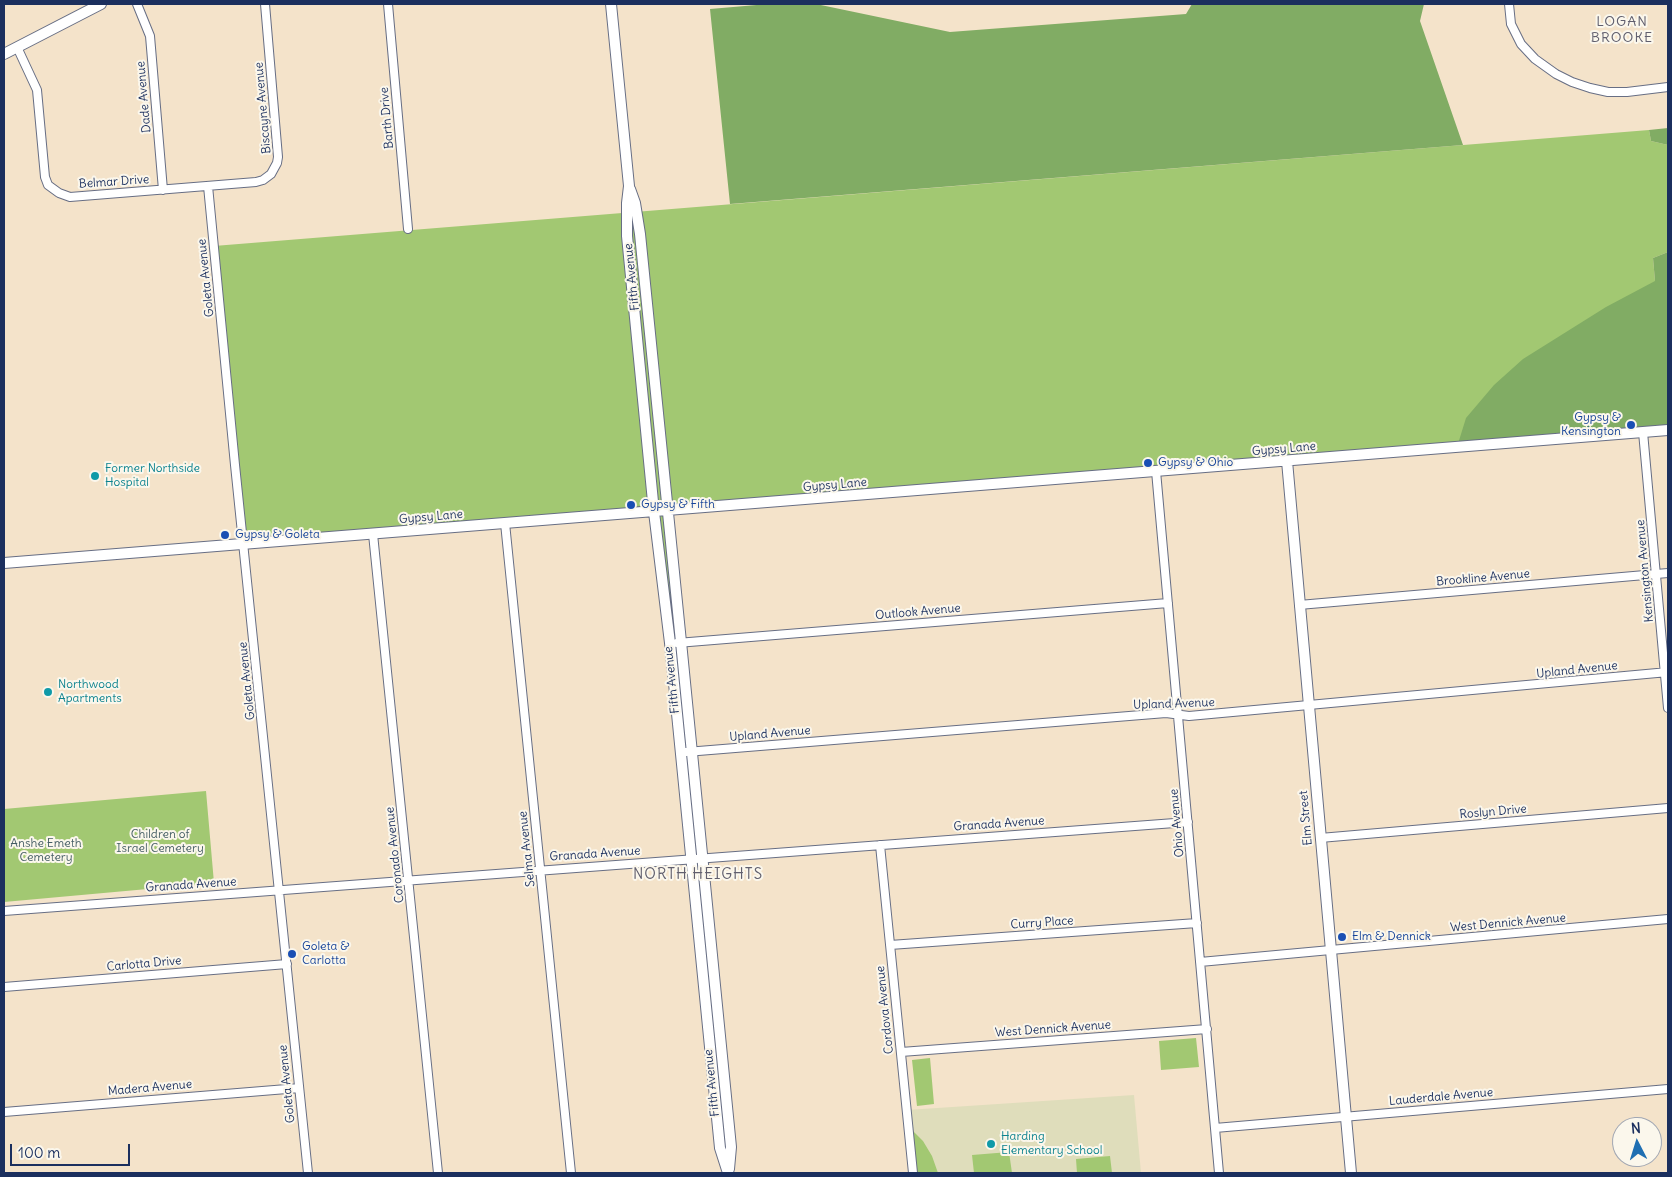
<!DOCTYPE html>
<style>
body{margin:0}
#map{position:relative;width:1672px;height:1177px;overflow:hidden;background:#f4e3ca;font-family:Delius,sans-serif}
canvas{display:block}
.frame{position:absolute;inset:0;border:5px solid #1b2f5e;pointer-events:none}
.north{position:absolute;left:1612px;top:1117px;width:50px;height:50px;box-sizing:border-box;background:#fbf7ec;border:1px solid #a1a7b3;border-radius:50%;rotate:355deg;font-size:14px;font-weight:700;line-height:20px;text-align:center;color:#1b2f5e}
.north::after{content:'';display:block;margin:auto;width:18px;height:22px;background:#1f6fb2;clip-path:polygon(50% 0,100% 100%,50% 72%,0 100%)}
.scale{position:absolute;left:10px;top:1144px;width:120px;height:22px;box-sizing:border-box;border:2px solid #1b2f5e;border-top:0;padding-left:6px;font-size:15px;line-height:18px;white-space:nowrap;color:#1b2f5e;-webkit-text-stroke:4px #fbf7ec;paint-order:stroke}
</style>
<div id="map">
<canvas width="1672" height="1177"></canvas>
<div class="frame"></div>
<div class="north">N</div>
<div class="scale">100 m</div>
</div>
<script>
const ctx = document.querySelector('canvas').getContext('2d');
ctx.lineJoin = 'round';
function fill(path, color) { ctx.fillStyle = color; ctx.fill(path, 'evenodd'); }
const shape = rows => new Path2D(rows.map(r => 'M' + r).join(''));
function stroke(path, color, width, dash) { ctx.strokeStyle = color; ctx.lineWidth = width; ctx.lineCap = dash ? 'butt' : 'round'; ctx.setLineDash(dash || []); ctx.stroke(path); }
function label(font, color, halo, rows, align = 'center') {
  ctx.font = font + ' Delius,sans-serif'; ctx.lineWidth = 4; ctx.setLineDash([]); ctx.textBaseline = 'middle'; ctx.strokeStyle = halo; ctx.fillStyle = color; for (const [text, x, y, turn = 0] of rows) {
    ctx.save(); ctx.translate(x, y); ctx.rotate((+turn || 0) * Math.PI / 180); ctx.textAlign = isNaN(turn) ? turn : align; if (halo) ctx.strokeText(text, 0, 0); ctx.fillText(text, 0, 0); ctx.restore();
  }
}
const built = shape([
 [1134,1095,1141,1173,913,1173,907,1110]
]);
const green = shape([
 [1649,130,1651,141,1668,145,1668,252,1653,258,1668,430,667,511,681,642,728,1173,720,1148,654,512,244,544,214,246],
 [206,791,214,883,4,902,4,809],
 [1196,1038,1199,1067,1161,1070,1159,1041],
 [930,1058,934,1104,917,1106,912,1060],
 [909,1127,923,1141,932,1156,938,1173,913,1173],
 [1009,1152,1012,1173,974,1173,972,1155],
 [1110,1156,1112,1173,1077,1173,1076,1159]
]);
const forest = shape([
 [768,4,816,4,950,32,1186,14,1192,4,1424,4,1420,21,1463,145,730,204,710,9],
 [1668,128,1668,145,1651,141,1649,130],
 [1668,252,1668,430,1457,447,1466,418,1494,385,1523,359,1606,307,1655,281,1653,258]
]);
const minor = shape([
 [137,4,150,36,163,190],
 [388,4,408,229],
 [1509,4,1511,24,1521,44,1535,59,1556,74,1572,82,1590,88,1608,92,1627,92,1668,87],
 [17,47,37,90,45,177,48,185,59,193,70,197,256,182,263,180,271,174,277,163,278,157,265,4],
 [208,186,235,465,308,1173],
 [1643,432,1668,708],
 [1156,471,1219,1173],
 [505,523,571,1173],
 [373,534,438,1173],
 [1299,605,1668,573],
 [677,643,1168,603],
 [686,752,1166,713,1189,716,1668,672],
 [1320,838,1668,808],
 [880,845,913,1173],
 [4,911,1188,822],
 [890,945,1197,923],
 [1200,962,1668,919],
 [4,987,287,964],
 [901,1052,1207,1029],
 [4,1112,299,1088],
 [1215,1128,1668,1089]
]);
const tertiary = shape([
 [611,4,629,186,627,203,627,236,654,512,670,643,720,1148,728,1173],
 [4,54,101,4],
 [630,189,635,203,640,234,681,642,731,1147,729,1169],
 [1287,461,1351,1173],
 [4,563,1668,430]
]);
const markers = [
 [1631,425,5,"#1a4fb4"],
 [1148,463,5,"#1a4fb4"],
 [95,476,5,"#0f9aa8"],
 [631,505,5,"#1a4fb4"],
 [225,535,5,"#1a4fb4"],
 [48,692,5,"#0f9aa8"],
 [1342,937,5,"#1a4fb4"],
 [292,954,5,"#1a4fb4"],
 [991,1144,5,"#0f9aa8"]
];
const streetNames = [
 ["Dade Avenue",144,97,-95],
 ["Biscayne Avenue",263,108,-95],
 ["Barth Drive",387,118,-95],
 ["Belmar Drive",114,182,-4],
 ["Fifth Avenue",632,277,-96],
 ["Goleta Avenue",206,278,-96],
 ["Gypsy Lane",1284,449,-5],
 ["Gypsy Lane",835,485,-5],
 ["Gypsy Lane",431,517,-5],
 ["Kensington Avenue",1645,571,-95],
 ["Brookline Avenue",1483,578,-5],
 ["Outlook Avenue",918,612,-5],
 ["Upland Avenue",1577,670,-6],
 ["Fifth Avenue",672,680,-96],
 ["Goleta Avenue",247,681,-96],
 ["Upland Avenue",1174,704,-2],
 ["Upland Avenue",770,734,-5],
 ["Roslyn Drive",1493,812,-5],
 ["Elm Street",1306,818,-95],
 ["Ohio Avenue",1177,823,-95],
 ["Granada Avenue",999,824,-4],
 ["Selma Avenue",527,849,-96],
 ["Granada Avenue",595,854,-4],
 ["Coronado Avenue",395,855,-96],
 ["Granada Avenue",191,885,-4],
 ["Curry Place",1042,923,-4],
 ["West Dennick Avenue",1508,923,-5],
 ["Carlotta Drive",144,964,-5],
 ["Cordova Avenue",885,1010,-96],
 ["West Dennick Avenue",1053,1029,-4],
 ["Fifth Avenue",712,1083,-96],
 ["Goleta Avenue",287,1084,-96],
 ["Madera Avenue",150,1088,-5],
 ["Lauderdale Avenue",1441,1097,-5]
];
const transitNames = [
 ["Gypsy &",1621,418,"right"],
 ["Kensington",1621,432,"right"],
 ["Gypsy & Ohio",1158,463],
 ["Gypsy & Fifth",641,505],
 ["Gypsy & Goleta",235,535],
 ["Elm & Dennick",1352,937],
 ["Goleta &",302,947],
 ["Carlotta",302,961]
];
const cultureNames = [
 ["Former Northside",105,469],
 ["Hospital",105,483],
 ["Northwood",58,685],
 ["Apartments",58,699],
 ["Harding",1001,1137],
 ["Elementary School",1001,1151]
];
const parkNames = [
 ["Children of",160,835],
 ["Israel Cemetery",160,849],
 ["Anshe Emeth",46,844],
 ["Cemetery",46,858]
];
const neighbourhoodNames = [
 ["LOGAN",1622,22],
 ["BROOKE",1622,38]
];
const quarterNames = [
 ["NORTH HEIGHTS",698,875]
];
fill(built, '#dfddbb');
fill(green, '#a2c872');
fill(forest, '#81ac64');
stroke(minor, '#676e84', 10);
stroke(tertiary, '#676e84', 12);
stroke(minor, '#fff', 8);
stroke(tertiary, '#fff', 10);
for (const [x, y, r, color] of markers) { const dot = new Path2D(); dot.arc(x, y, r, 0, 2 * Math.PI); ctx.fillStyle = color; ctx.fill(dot); stroke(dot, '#fbf7ec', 2); }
label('12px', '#1b2f5e', '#fbf7ec', streetNames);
label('12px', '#164399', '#fbf7ec', transitNames, 'left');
label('12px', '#0d838f', '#fbf7ec', cultureNames, 'left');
label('12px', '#445d64', '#fbf7ec', parkNames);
ctx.letterSpacing = '1px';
label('14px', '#615f6e', '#fbf7ec', neighbourhoodNames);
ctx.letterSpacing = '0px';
ctx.letterSpacing = '1px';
label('15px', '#615f6e', '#fbf7ec', quarterNames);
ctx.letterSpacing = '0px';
</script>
